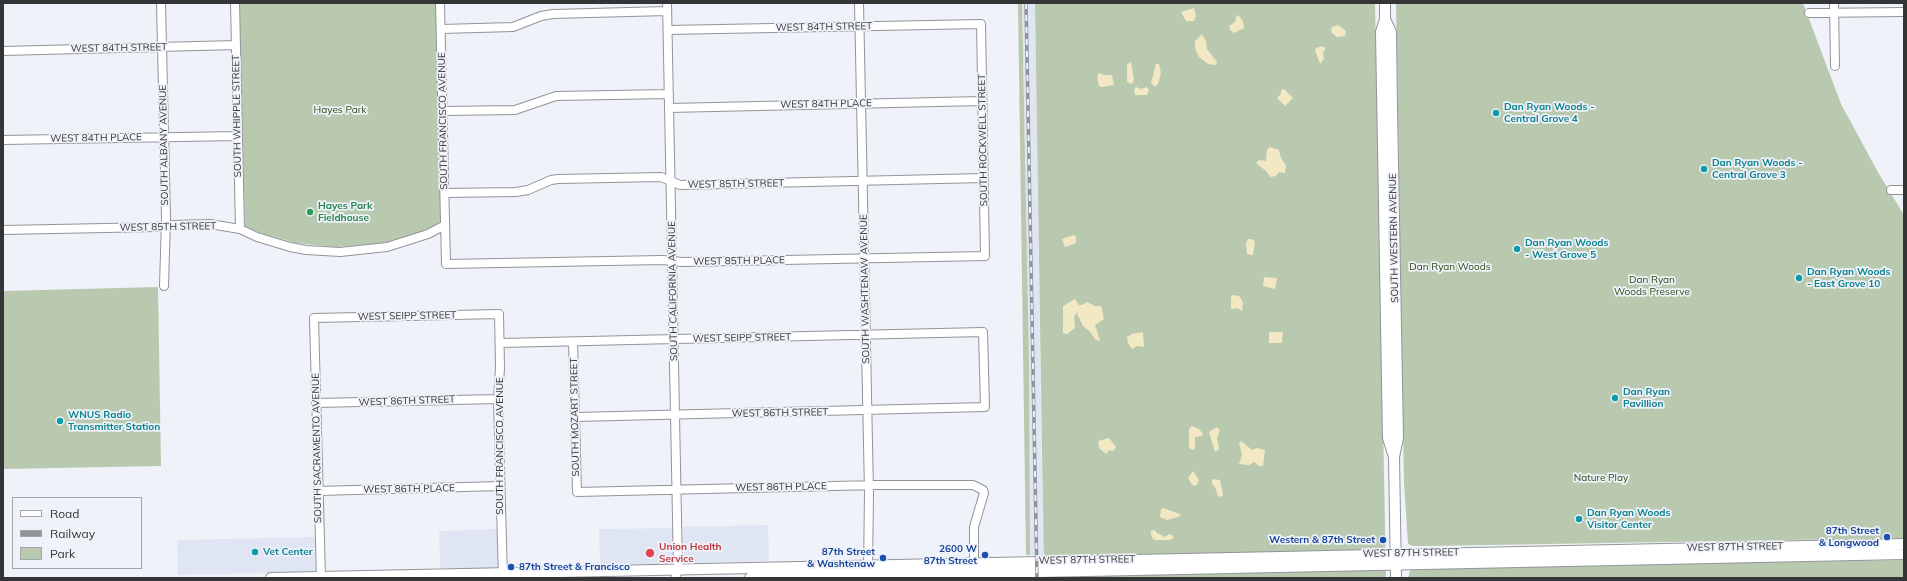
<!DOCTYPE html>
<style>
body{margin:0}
#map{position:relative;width:1907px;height:581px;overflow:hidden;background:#eff2f8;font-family:Mulish,sans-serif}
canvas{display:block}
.frame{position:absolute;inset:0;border:4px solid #343537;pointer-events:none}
.legend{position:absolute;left:12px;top:497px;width:130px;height:72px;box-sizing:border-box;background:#eff2f8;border:1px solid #a4a6ab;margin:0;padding:5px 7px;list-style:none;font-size:12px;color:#343537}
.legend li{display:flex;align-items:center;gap:8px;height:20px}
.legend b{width:20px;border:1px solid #a4a6ab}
</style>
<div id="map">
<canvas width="1907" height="581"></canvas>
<div class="frame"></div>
<ul class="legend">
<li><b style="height:5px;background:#fff"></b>Road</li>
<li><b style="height:5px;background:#919397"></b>Railway</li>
<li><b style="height:11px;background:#b9c9af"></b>Park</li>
</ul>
</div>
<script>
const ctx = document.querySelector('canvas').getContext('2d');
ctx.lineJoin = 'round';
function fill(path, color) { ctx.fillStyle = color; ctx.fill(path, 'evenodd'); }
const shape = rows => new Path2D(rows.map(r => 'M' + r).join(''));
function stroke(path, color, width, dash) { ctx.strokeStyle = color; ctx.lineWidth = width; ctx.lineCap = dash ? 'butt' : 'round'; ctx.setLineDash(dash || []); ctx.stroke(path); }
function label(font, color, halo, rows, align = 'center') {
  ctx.font = font + ' Mulish,sans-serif'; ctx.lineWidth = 3.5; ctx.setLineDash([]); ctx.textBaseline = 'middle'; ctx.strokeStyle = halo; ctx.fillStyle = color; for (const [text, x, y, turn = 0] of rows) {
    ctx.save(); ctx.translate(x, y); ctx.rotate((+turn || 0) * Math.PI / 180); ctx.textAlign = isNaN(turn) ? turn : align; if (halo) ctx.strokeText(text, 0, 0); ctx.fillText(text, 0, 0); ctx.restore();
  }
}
const built = shape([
 [1022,3,1035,3,1043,555,1030,555,1029,360],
 [768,525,769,561,684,563,683,527],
 [674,528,674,564,600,565,599,529],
 [497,529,498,568,440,568,439,531],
 [315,537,316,572,178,575,177,540]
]);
const green = shape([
 [239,3,437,3,441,220,439,223,428,229,398,240,378,244,335,247,296,243,260,233,245,226],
 [1018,3,1022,3,1029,360,1030,555,1026,555],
 [1035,3,1375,3,1386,578,1044,578],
 [1396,3,1803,3,1841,104,1879,174,1904,215,1904,538,1430,546,1413,546,1408,544,1404,483],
 [158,287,161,466,3,469,3,291],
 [1904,560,1904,578,1408,578,1410,571,1419,568]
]);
const sand = shape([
 [1194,8,1196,16,1194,21,1186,21,1181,12],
 [1237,15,1239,16,1243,21,1244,28,1234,33,1230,30,1229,26,1235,22],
 [1338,25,1346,31,1345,36,1337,37,1331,32,1332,27],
 [1202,34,1206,41,1207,49,1217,62,1216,65,1208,64,1199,57,1195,48,1195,41],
 [1322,46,1326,48,1323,53,1324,59,1320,64,1315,50,1316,48],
 [1131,62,1134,79,1133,83,1130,84,1127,81,1127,64],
 [1156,64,1159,64,1161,73,1158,84,1155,87,1151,83],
 [1099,73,1104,75,1112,75,1114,85,1102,87,1099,86,1097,76],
 [1136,87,1141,89,1147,87,1149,90,1147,95,1135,95,1134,90],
 [1284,89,1293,98,1285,106,1277,98,1281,94,1281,90],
 [1270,147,1279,150,1281,158,1286,166,1285,173,1279,172,1276,176,1270,177,1267,172,1256,163,1259,160,1266,161,1267,149],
 [1074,235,1076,237,1076,243,1065,247,1062,239],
 [1248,239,1251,239,1255,241,1253,255,1247,254,1246,243],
 [1264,277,1277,278,1275,289,1263,286],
 [1234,295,1239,296,1243,302,1242,311,1237,308,1231,309,1231,296],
 [1075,299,1079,305,1082,305,1087,302,1095,306,1101,306,1104,319,1095,325,1100,341,1096,340,1090,332,1083,326,1078,316,1077,312,1074,317,1075,328,1067,334,1063,333,1063,306],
 [1143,332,1144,347,1137,346,1132,349,1128,343,1127,337,1132,334],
 [1269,332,1283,332,1282,343,1269,343],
 [1192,426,1199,429,1203,434,1202,436,1195,437,1195,448,1193,450,1189,448,1189,429],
 [1217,427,1220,430,1217,438,1219,449,1215,452,1209,432],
 [1109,438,1116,447,1113,451,1109,450,1106,454,1099,448,1098,441],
 [1241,441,1252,450,1257,448,1265,450,1263,466,1259,466,1254,462,1249,465,1239,464,1242,455,1239,443],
 [1193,471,1199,480,1196,486,1192,485,1188,478],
 [1212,479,1220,480,1223,495,1221,497,1218,496,1215,487,1212,484],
 [1163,508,1180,514,1181,516,1167,520,1160,517,1161,509],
 [1155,530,1157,533,1165,537,1169,534,1172,535,1174,538,1170,540,1156,540,1153,539,1151,535,1151,531]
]);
const minor = shape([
 [161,3,166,219,164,286],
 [235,3,240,229],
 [440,3,446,264,662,260,683,262,985,256,981,24,668,30],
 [667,3,678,569,675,578],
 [859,3,869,492,868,571],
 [1834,3,1835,66],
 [1809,13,1904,12],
 [441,29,513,27,541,16,553,14,667,11],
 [3,51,236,45],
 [669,108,982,101],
 [443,111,515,110,556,96,669,94],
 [3,140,238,136],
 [1891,190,1904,190],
 [445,193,516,192,528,190,551,180,558,179,661,177,680,185,983,178],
 [3,230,156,227,172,225,210,224,240,229,257,237,290,247,306,250,340,252,387,247,428,234,445,225],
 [573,342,577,492,876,485,973,485,983,490,984,493,974,527,974,562],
 [500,343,983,332,985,407,576,417],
 [316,403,498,399],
 [318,491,500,486],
 [321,578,314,318,499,314,500,368,498,399,503,578]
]);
const major = shape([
 [1385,3,1385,19,1381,32,1388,438,1394,457,1396,578],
 [1385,19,1391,32,1392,109,1398,438,1394,457],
 [271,578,1904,544],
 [750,578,1904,554]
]);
const rail = shape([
 [1026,3,1037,578]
]);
const markers = [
 [1496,113,4,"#0f9aa8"],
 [1704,169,4,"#0f9aa8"],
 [310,212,4,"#2e9e5b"],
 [1517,249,4,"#0f9aa8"],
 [1799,278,4,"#0f9aa8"],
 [1615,398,4,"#0f9aa8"],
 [60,421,4,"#0f9aa8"],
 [1579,519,4,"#0f9aa8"],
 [1887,537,4,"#1a4fb4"],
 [1383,540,4,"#1a4fb4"],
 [255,552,4,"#0f9aa8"],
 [650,553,5,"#e0444e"],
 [985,555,4,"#1a4fb4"],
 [883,558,4,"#1a4fb4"],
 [511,567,4,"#1a4fb4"]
];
const streetNames = [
 ["WEST 84TH STREET",824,27,-1],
 ["WEST 84TH STREET",119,48,-1],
 ["WEST 84TH PLACE",826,104,-1],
 ["SOUTH WHIPPLE STREET",237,116,-91],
 ["SOUTH FRANCISCO AVENUE",443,121,-91],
 ["WEST 84TH PLACE",96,138,-1],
 ["SOUTH ROCKWELL STREET",983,140,-91],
 ["SOUTH ALBANY AVENUE",164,145,-91],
 ["WEST 85TH STREET",736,184,-1],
 ["WEST 85TH STREET",168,227,-1],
 ["SOUTH WESTERN AVENUE",1394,238,-91],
 ["WEST 85TH PLACE",739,261,-1],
 ["SOUTH WASHTENAW AVENUE",865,289,-91],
 ["SOUTH CALIFORNIA AVENUE",673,291,-91],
 ["WEST SEIPP STREET",407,316,-1],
 ["WEST SEIPP STREET",742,338,-1],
 ["WEST 86TH STREET",407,401,-2],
 ["WEST 86TH STREET",780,413,-1],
 ["SOUTH MOZART STREET",575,417,-91],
 ["SOUTH FRANCISCO AVENUE",500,446,-90],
 ["SOUTH SACRAMENTO AVENUE",317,448,-91],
 ["WEST 86TH PLACE",781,487,-1],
 ["WEST 86TH PLACE",409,489,-1],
 ["WEST 87TH STREET",1735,547,-1],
 ["WEST 87TH STREET",1411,553,-1],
 ["WEST 87TH STREET",1087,560,-1]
];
const cultureNames = [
 ["Dan Ryan Woods -",1504,107],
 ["Central Grove 4",1504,119],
 ["Dan Ryan Woods -",1712,163],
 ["Central Grove 3",1712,175],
 ["Dan Ryan Woods",1525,243],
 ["- West Grove 5",1525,255],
 ["Dan Ryan Woods",1807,272],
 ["- East Grove 10",1807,284],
 ["Dan Ryan",1623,392],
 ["Pavillion",1623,404],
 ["WNUS Radio",68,415],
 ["Transmitter Station",68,427],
 ["Dan Ryan Woods",1587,513],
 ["Visitor Center",1587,525],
 ["Vet Center",263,552]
];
const parkNames = [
 ["Hayes Park",340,110],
 ["Dan Ryan Woods",1450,267],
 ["Dan Ryan",1652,280],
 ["Woods Preserve",1652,292],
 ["Nature Play",1601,478]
];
const leisureNames = [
 ["Hayes Park",318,206],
 ["Fieldhouse",318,218]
];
const transitNames = [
 ["87th Street",1879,531],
 ["& Longwood",1879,543],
 ["Western & 87th Street",1375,540],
 ["2600 W",977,549],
 ["87th Street",977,561],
 ["87th Street",875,552],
 ["& Washtenaw",875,564],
 ["87th Street & Francisco",519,567,"left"]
];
const healthNames = [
 ["Union Health",659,547],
 ["Service",659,559]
];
fill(built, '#e0e5f3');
fill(green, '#b9c9af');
fill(sand, '#f2e8c3');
stroke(minor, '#92949a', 10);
stroke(major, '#92949a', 12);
stroke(minor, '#fff', 8);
stroke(major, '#fff', 10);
stroke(rail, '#919397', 3.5);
stroke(rail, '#eff2f8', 2, [6]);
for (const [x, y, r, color] of markers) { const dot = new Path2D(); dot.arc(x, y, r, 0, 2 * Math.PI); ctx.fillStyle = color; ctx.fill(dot); stroke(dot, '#eff2f8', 1.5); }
label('10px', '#343537', '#eff2f8', streetNames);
label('bold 10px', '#0d838f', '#eff2f8', cultureNames, 'left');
label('10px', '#2b4811', '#eff2f8', parkNames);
label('bold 10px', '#27864d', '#eff2f8', leisureNames, 'left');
label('bold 10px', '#164399', '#eff2f8', transitNames, 'right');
label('bold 10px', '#be3a42', '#eff2f8', healthNames, 'left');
</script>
